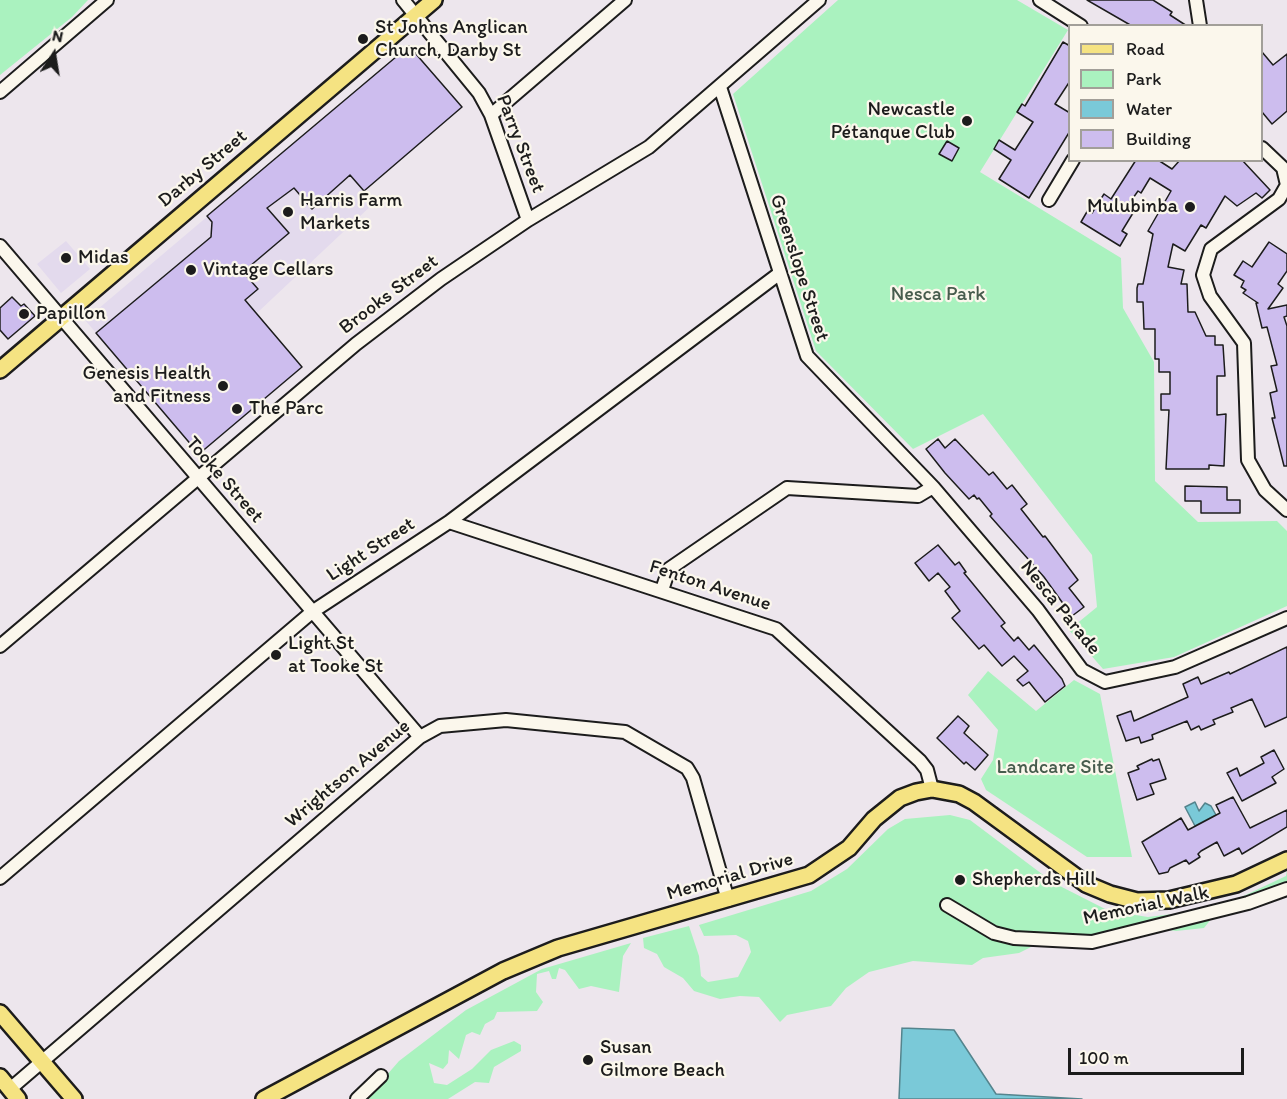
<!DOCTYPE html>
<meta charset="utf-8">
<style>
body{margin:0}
#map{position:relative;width:1287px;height:1099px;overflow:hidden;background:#ede6ed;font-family:Itim,sans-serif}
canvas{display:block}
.legend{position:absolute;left:1068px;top:24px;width:195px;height:138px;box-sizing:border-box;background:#fbf7ec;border:2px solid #a29f99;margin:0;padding:8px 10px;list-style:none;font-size:18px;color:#1c1c1c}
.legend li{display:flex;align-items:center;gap:12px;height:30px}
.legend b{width:30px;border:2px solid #a29f99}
.north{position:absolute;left:24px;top:24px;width:60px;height:60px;-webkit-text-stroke:4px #fbf7ec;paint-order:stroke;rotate:12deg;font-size:16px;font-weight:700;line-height:24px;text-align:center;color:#1c1c1c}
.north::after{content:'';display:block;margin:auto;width:21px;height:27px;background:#1c1c1c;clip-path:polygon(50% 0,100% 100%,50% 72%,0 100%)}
.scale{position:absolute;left:1068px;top:1048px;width:176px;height:27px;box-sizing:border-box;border:3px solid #1c1c1c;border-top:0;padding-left:8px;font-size:18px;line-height:21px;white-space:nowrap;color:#1c1c1c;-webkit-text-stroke:4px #fbf7ec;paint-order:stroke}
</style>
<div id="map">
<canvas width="1287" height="1099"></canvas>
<ul class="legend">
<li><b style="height:8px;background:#f5e382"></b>Road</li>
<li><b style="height:16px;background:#aaf2bf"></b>Park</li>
<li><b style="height:16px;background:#7ac9d8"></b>Water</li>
<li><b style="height:16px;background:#cdbdee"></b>Building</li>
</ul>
<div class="north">N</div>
<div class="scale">100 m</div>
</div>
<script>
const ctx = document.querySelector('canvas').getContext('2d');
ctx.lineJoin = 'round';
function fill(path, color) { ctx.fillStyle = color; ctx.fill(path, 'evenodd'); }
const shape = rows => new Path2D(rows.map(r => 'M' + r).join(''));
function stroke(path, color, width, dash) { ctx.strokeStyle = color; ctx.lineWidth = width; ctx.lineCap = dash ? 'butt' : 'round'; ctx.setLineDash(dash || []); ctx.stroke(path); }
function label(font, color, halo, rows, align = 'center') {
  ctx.font = font + ' Itim,sans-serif'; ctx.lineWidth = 4.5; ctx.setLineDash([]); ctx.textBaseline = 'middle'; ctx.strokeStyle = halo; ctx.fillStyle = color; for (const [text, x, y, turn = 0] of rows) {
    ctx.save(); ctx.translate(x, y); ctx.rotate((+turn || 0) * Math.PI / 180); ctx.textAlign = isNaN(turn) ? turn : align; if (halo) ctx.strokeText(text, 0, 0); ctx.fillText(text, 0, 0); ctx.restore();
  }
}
const built = shape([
 [409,46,462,107,364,191,374,203,257,313,302,367,199,454,85,320],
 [66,241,90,269,61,293,37,264]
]);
const green = shape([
 [0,0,88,0,72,17,0,75],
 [838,0,1017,0,1068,30,980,172,1121,258,1123,308,1154,362,1155,481,1198,522,1277,521,1287,531,1287,606,1174,657,1103,669,1069,630,1097,607,1092,555,983,414,913,449,816,351,733,94],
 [988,671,1036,711,1074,680,1100,694,1132,857,1087,857,986,790,981,779,993,760,998,730,968,695],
 [950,815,970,820,1054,883,1109,911,1148,917,1181,913,1235,900,1286,876,1287,870,1287,896,1212,918,1204,928,1176,931,1139,926,1132,936,1110,945,1033,946,1019,953,983,958,972,965,913,961,869,972,846,988,831,1006,787,1015,780,1022,759,997,740,996,720,999,694,991,683,978,664,967,657,954,644,948,643,938,689,926,699,956,701,976,708,982,738,977,751,952,748,941,736,935,704,936,699,925,811,891,847,869,888,829,905,819],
 [631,943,623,956,619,992,591,986,579,989,565,970,559,968,556,979,552,979,549,971,537,974,536,992,543,1002,537,1011,497,1012,494,1019,485,1024,480,1035,472,1032,466,1035,459,1059,449,1050,448,1063,443,1069,429,1063,434,1083,447,1085,472,1069,491,1050,514,1041,521,1045,521,1051,494,1067,489,1083,475,1082,448,1099,366,1099,399,1061,466,1010,542,969]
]);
const water = shape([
 [1195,802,1199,811,1205,803,1211,806,1216,815,1195,826,1185,807,1195,802],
 [902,1028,954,1030,996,1094,1082,1099,899,1099,902,1028]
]);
const building = shape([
 [1087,0,1153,0,1172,12,1170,15,1187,26,1132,26,1087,0],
 [1063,42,1070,46,1070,81,1055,104,1070,113,1070,131,1029,198,999,179,1011,160,994,149,999,140,1015,150,1033,122,1017,112,1022,104,1025,106,1063,42],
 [409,46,462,107,364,191,350,175,312,209,294,188,267,208,289,233,243,272,258,289,245,300,302,367,199,454,96,333,211,237,212,222,207,216,409,46],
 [1262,52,1273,65,1287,54,1287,111,1272,124,1262,112,1262,52],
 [947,141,959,148,952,161,939,154,947,141],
 [1136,160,1158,160,1172,169,1180,160,1242,160,1270,190,1262,198,1256,193,1237,206,1225,196,1206,228,1201,225,1185,251,1173,244,1168,267,1184,270,1181,284,1187,284,1188,312,1195,312,1206,336,1215,336,1215,345,1223,345,1225,376,1217,376,1217,415,1226,414,1224,466,1209,465,1209,469,1166,469,1169,410,1161,410,1161,394,1170,394,1170,372,1159,372,1159,359,1155,359,1155,329,1144,329,1143,302,1137,302,1137,288,1138,284,1143,284,1153,234,1148,231,1171,191,1150,178,1141,193,1138,191,1126,208,1133,213,1122,231,1127,234,1120,246,1081,222,1088,210,1092,213,1104,194,1111,199,1136,160],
 [1269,242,1287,254,1287,271,1278,284,1283,288,1268,309,1287,305,1287,316,1284,317,1287,326,1287,466,1284,466,1272,418,1275,418,1270,393,1277,391,1271,366,1277,365,1267,327,1262,328,1256,303,1258,303,1243,293,1246,290,1241,287,1244,281,1234,275,1243,261,1252,267,1269,242],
 [12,297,21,306,24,304,35,316,8,339,0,330,0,308,12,297],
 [938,439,945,448,955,439,989,475,993,472,1007,489,1012,485,1027,504,1021,509,1043,537,1045,536,1078,580,1069,588,1084,607,1072,616,1044,577,990,516,992,514,979,498,977,499,974,495,969,499,945,473,926,449,938,439],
 [1185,486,1227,487,1227,500,1240,500,1240,513,1201,513,1201,501,1185,501,1185,486],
 [938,545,955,565,959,562,966,572,964,573,1005,623,1001,626,1014,641,1018,637,1029,650,1034,645,1062,679,1065,686,1045,702,1029,682,1023,686,1017,680,1028,671,1014,656,1002,666,984,645,979,649,952,618,960,611,945,591,950,587,938,573,929,581,915,563,938,545],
 [1287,647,1287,717,1265,727,1252,699,1231,708,1233,712,1213,720,1215,724,1201,730,1199,726,1191,730,1187,721,1152,735,1153,739,1141,743,1139,737,1126,741,1117,716,1131,711,1134,721,1188,697,1183,684,1198,677,1201,684,1229,672,1230,674,1287,647],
 [958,716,969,726,964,733,988,755,975,770,966,762,964,764,937,738,958,716],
 [1274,750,1284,769,1272,777,1276,783,1242,801,1227,773,1237,768,1240,776,1264,763,1261,757,1274,750],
 [1152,759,1153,761,1159,759,1166,779,1150,784,1154,794,1137,800,1128,773,1139,769,1137,766,1152,759],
 [1233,797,1250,828,1287,810,1287,827,1242,854,1239,848,1224,856,1217,842,1201,851,1198,854,1200,857,1189,864,1186,860,1170,868,1168,872,1159,874,1142,842,1181,818,1188,830,1220,813,1216,805,1233,797]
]);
const minor = shape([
 [403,0,479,93,491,115,528,220],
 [1040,0,1081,26],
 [1196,0,1200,26],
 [720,87,807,356,933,487,1038,610,1082,670,1105,682,1175,667,1287,618],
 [0,92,107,0],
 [491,115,625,0],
 [1262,148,1283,168,1287,185,1279,199,1211,249,1203,275,1210,296,1244,343,1248,460,1265,490,1287,510],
 [1049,200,1073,160],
 [0,246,420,737],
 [449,522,776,629,920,761,927,770,932,789],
 [662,590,669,569,787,488,918,496,933,487],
 [0,646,356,344,441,279,528,220,649,147,819,0],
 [0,878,312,612,449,522,780,273],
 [947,905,994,933,1014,938,1092,942,1248,903,1287,889],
 [10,1089,420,737,440,726,506,720,625,732,687,768,693,778,728,900],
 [357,1099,381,1076]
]);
const major = shape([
 [0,370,434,0],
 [0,1013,74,1099],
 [0,1077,18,1099],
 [264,1099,503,971,558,948,809,875,849,848,874,819,900,798,916,792,932,789,959,794,974,802,1086,884,1110,894,1137,901,1169,900,1236,884,1287,860]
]);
const markers = [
 [363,39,6,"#1c1c1c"],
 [967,121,6,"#1c1c1c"],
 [1190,207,6,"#1c1c1c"],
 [288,212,6,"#1c1c1c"],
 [66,258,6,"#1c1c1c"],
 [191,270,6,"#1c1c1c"],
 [24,314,6,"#1c1c1c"],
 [223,386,6,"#1c1c1c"],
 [237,409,6,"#1c1c1c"],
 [276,655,6,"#1c1c1c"],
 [960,880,6,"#1c1c1c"],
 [588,1060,6,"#1c1c1c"]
];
const poiNames = [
 ["St Johns Anglican",375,28],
 ["Church, Darby St",375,51],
 ["Newcastle",955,110,"right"],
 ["Pétanque Club",955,133,"right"],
 ["Harris Farm",300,201],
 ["Markets",300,224],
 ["Mulubinba",1178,207,"right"],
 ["Midas",78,258],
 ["Vintage Cellars",203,270],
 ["Papillon",36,314],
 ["Genesis Health",211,374,"right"],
 ["and Fitness",211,397,"right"],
 ["The Parc",249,409],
 ["Light St",288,644],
 ["at Tooke St",288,667],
 ["Shepherds Hill",972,880],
 ["Susan",600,1048],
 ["Gilmore Beach",600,1071]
];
const streetNames = [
 ["Parry Street",520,144,69],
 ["Darby Street",203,169,-40],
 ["Greenslope Street",799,268,72],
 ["Brooks Street",389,295,-37],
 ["Tooke Street",224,480,49],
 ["Light Street",371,550,-33],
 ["Fenton Avenue",710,586,18],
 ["Nesca Parade",1060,608,51],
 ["Wrightson Avenue",348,774,-40],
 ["Memorial Drive",730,877,-16],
 ["Memorial Walk",1146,906,-12]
];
const parkNames = [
 ["Nesca Park",938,295],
 ["Landcare Site",1055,768]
];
fill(built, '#e3daed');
fill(green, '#aaf2bf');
fill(water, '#7ac9d8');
stroke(water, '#54848d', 1.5);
fill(building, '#cdbdee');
stroke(building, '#1c1c1c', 1.5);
stroke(minor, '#1c1c1c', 16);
stroke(major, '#1c1c1c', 20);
stroke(minor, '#fbf7ec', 12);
stroke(major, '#f5e382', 15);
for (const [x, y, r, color] of markers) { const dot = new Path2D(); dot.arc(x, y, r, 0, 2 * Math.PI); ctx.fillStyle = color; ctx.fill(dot); stroke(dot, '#fbf7ec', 2); }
label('20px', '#1c1c1c', '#fbf7ec', poiNames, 'left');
label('20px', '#1c1c1c', '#fbf7ec', streetNames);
label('20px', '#475c4d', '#fbf7ec', parkNames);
</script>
